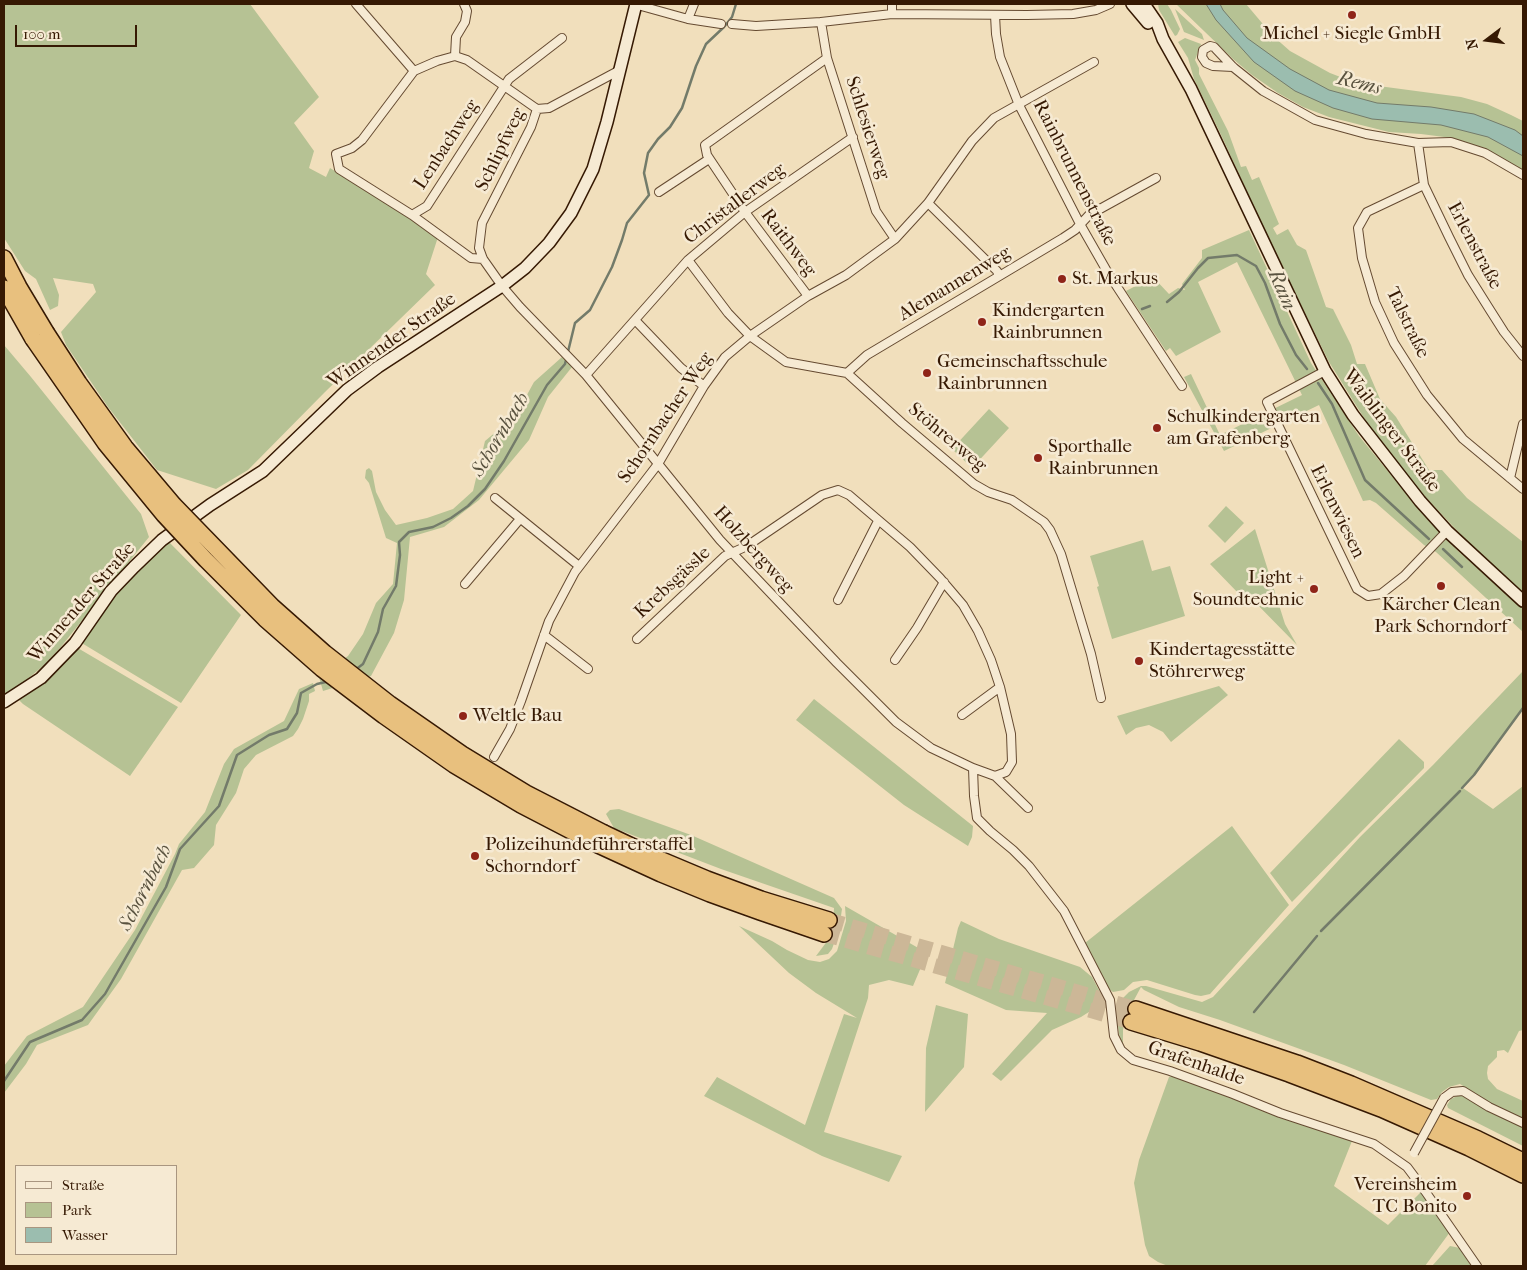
<!DOCTYPE html>
<meta charset="utf-8">
<style>
body{margin:0}
#map{position:relative;width:1527px;height:1270px;overflow:hidden;background:#f1dfbc;font-family:"IM FELL French Canon",serif}
canvas{display:block}
.frame{position:absolute;inset:0;border:5px solid #361903;pointer-events:none}
.legend{position:absolute;left:15px;top:1165px;width:162px;height:90px;box-sizing:border-box;background:#f6ead3;border:1px solid #a99680;margin:0;padding:6px 9px;list-style:none;font-size:15px;color:#361903}
.legend li{display:flex;align-items:center;gap:10px;height:25px}
.legend b{width:25px;border:1px solid #a99680}
.north{position:absolute;left:1462px;top:15px;width:50px;height:50px;-webkit-text-stroke:4px #f6ead3;paint-order:stroke;rotate:255deg;font-size:14px;font-weight:700;line-height:20px;text-align:center;color:#361903}
.north::after{content:'';display:block;margin:auto;width:18px;height:22px;background:#361903;clip-path:polygon(50% 0,100% 100%,50% 72%,0 100%)}
.scale{position:absolute;left:15px;top:25px;width:122px;height:22px;box-sizing:border-box;border:2px solid #361903;border-top:0;padding-left:6px;font-size:15px;line-height:18px;white-space:nowrap;color:#361903;-webkit-text-stroke:4px #f6ead3;paint-order:stroke}
</style>
<div id="map">
<canvas width="1527" height="1270"></canvas>
<div class="frame"></div>
<ul class="legend">
<li><b style="height:6px;background:#f6ead3"></b>Straße</li>
<li><b style="height:14px;background:#b6c294"></b>Park</li>
<li><b style="height:14px;background:#9bbdaf"></b>Wasser</li>
</ul>
<div class="north">N</div>
<div class="scale">100 m</div>
</div>
<script>
const ctx = document.querySelector('canvas').getContext('2d');
ctx.lineJoin = 'round';
function fill(path, color) { ctx.fillStyle = color; ctx.fill(path, 'evenodd'); }
const shape = rows => new Path2D(rows.map(r => 'M' + r).join(''));
function stroke(path, color, width, dash) { ctx.strokeStyle = color; ctx.lineWidth = width; ctx.lineCap = dash ? 'butt' : 'round'; ctx.setLineDash(dash || []); ctx.stroke(path); }
function label(font, color, halo, rows, align = 'center') {
  ctx.font = font + ' "IM FELL French Canon",serif'; ctx.lineWidth = 5; ctx.setLineDash([]); ctx.textBaseline = 'middle'; ctx.strokeStyle = halo; ctx.fillStyle = color; for (const [text, x, y, turn = 0] of rows) {
    ctx.save(); ctx.translate(x, y); ctx.rotate((+turn || 0) * Math.PI / 180); ctx.textAlign = isNaN(turn) ? turn : align; if (halo) ctx.strokeText(text, 0, 0); ctx.fillText(text, 0, 0); ctx.restore();
  }
}
const green = shape([
 [4,4,250,4,319,97,294,123,314,151,309,168,326,177,330,168,414,220,438,237,426,274,435,285,325,392,248,470,216,489,157,470,108,407,66,345,61,332,96,292,93,284,53,278,59,295,58,306,50,310,36,279,25,271,4,238],
 [1158,4,1167,4,1171,10,1180,29,1177,35,1175,36,1159,10],
 [1176,4,1246,4,1273,36,1290,51,1330,73,1356,83,1461,97,1487,104,1511,115,1523,121,1523,170,1485,150,1452,138,1421,134,1389,132,1329,117,1303,107,1278,93,1252,75,1233,59],
 [1175,9,1202,34,1204,40,1184,32],
 [1185,38,1201,44,1195,60,1199,68,1199,74,1228,131,1241,167,1246,166,1252,180,1259,177,1279,224,1273,228,1277,235,1288,229,1297,245,1306,250,1326,307,1333,309,1351,345,1357,364,1365,364,1380,399,1396,417,1429,470,1442,470,1467,498,1523,542,1523,592,1481,556,1414,485,1374,434,1329,362,1271,244,1222,137,1194,79,1188,58,1178,42],
 [1249,230,1311,363,1359,436,1428,520,1458,551,1523,609,1523,632,1436,552,1424,545,1376,503,1370,500,1363,501,1319,405,1224,451,1184,377,1191,374,1220,435,1302,395,1237,262,1198,282,1221,332,1176,356,1170,348,1166,351,1126,291,1153,277,1169,294,1178,288,1185,290,1182,284,1202,258,1202,250],
 [4,345,31,377,141,514,149,537,60,648,43,666,24,682,4,695],
 [562,357,572,367,548,397,529,440,479,500,444,527,410,537,404,600,394,633,371,676,323,691,319,677,348,656,363,634,376,603,393,584,397,543,386,538,369,483,365,478,366,470,369,468,372,471,376,492,385,510,396,525,427,518,453,509,473,491,485,441,516,415,534,382],
 [989,409,1009,428,972,468,952,449],
 [1226,506,1244,523,1225,543,1208,526],
 [1255,529,1285,624,1297,645,1248,595,1240,595,1210,564],
 [1143,540,1152,571,1170,566,1185,616,1112,639,1097,587,1099,586,1090,556],
 [169,542,241,615,181,703,80,642,110,599],
 [76,647,178,707,130,776,23,704,18,699,51,677],
 [1523,671,1523,708,1475,775,1463,788,1493,809,1523,786,1523,1030,1519,1031,1508,1053,1504,1050,1497,1051,1497,1057,1488,1066,1487,1073,1488,1079,1497,1089,1523,1101,1523,1119,1500,1109,1460,1084,1449,1087,1442,1092,1437,1099,1431,1100,1344,1065,1220,1020,1179,1007,1144,990,1141,987,1127,1013,1123,1030,1123,1047,1119,1034,1116,1010,1120,1001,1129,992,1141,986,1146,986,1202,1002,1213,997,1360,837,1433,765],
 [313,683,315,691,309,694,309,701,303,719,298,729,293,736,256,755,244,769,236,793,216,825,214,845,194,868,182,870,121,979,88,1025,37,1045,26,1064,4,1093,4,1066,27,1036,83,1007,135,930,175,854,179,844,205,812,224,764,234,749,284,721,299,689],
 [1219,686,1228,695,1171,742,1163,732,1149,725,1136,728,1126,735,1117,716],
 [814,699,973,826,972,837,968,846,904,805,796,720],
 [1399,739,1424,762,1424,768,1292,902,1270,873],
 [619,809,691,835,834,898,842,909,839,929,832,949,828,954,816,956,828,940,833,927,834,908,721,869,614,828,606,814,610,810],
 [1232,826,1289,905,1210,994,1201,996,1195,995,1147,980,1133,982,1124,990,1113,992,1109,989,1085,943],
 [845,906,927,953,913,986,889,980,869,985,868,998,824,1132,902,1156,889,1182,822,1156,704,1096,717,1077,805,1125,844,1014,857,1018,816,993,789,973,739,926,772,941,787,950,808,960,820,962,829,959,837,951,846,921],
 [961,921,999,939,1080,967,1092,977,1101,994,1103,1003,1081,1017,1052,1030,1001,1081,992,1074,1047,1013,1006,1010,945,983,958,928],
 [936,1005,968,1014,964,1067,925,1112,926,1048],
 [1174,1076,1352,1141,1334,1186,1388,1225,1422,1191,1450,1232,1425,1266,1168,1266,1158,1262,1149,1256,1145,1245,1134,1183,1139,1160,1169,1077],
 [1457,1096,1462,1096,1470,1099,1487,1111,1523,1127,1523,1146,1448,1108,1447,1105,1451,1099],
 [1450,1246,1460,1248,1471,1266,1432,1266]
]);
const water = shape([
 [1206,4,1220,4,1223,10,1247,38,1290,69,1329,90,1377,103,1431,107,1474,114,1515,130,1523,136,1523,156,1488,137,1441,125,1372,119,1333,108,1295,91,1254,62,1216,20,1206,4]
]);
const stream = shape([
 [1167,302,1179,292,1198,268,1208,258,1237,255,1256,266,1265,283,1280,324,1296,355,1307,369],
 [1142,309,1150,306],
 [1318,383,1332,404,1365,480,1429,539],
 [1443,549,1462,567],
 [355,670,363,664,378,632,383,609,396,586,400,555,399,542,409,532,433,527,451,518,468,506,485,489,504,461,547,385,565,364,575,323,590,310,612,267,622,240,627,223,649,195,644,173,648,153,658,139,670,127,682,108,696,66,706,44,724,27,732,17,736,4],
 [1462,788,1474,775,1523,708],
 [1321,931,1460,791],
 [1254,1012,1317,936],
 [4,1081,30,1042,82,1020,105,994,166,887,180,849,219,806,237,755,269,735,287,729,297,713,301,693,317,684,330,681]
]);
const highwayTunnel = shape([
 [829,920,1136,1009],
 [824,934,1131,1022]
]);
const street = shape([
 [356,4,414,71],
 [634,4,688,19,721,24],
 [892,14,892,4],
 [995,15,996,34,1000,57,1019,105,1080,224,1108,273,1182,386],
 [688,19,694,4],
 [821,22,827,58,876,211,895,239],
 [732,24,756,26,821,22,892,14,1027,15,1073,14,1096,10,1110,4],
 [455,56,456,37,465,22,467,11,464,4],
 [1233,67,1213,66,1206,63,1202,57,1203,50,1210,46,1214,47,1233,67,1263,91,1315,120,1366,134,1418,143,1451,142,1485,153,1523,175],
 [537,109,531,127,482,223,479,248,483,259,502,286,520,307,586,375,720,540,837,663,896,722,931,748,973,768,974,796,977,818,990,831,1013,850,1029,866,1064,911,1110,1000,1114,1036,1121,1050,1133,1060,1170,1071,1233,1094,1280,1113,1374,1144,1407,1167,1425,1191,1477,1266],
 [537,109,549,108,620,70],
 [1418,143,1424,185,1449,237,1468,275,1490,310,1504,332,1523,356],
 [1424,185,1367,212,1358,228,1362,258,1375,302,1394,343,1427,395,1463,439,1523,489],
 [659,192,709,159],
 [928,203,997,271,999,276],
 [412,215,427,206,509,79,562,38],
 [483,259,471,258,412,215,339,169,336,154,352,148,362,140,414,71,437,61,455,56,467,60,537,109],
 [688,260,728,313,750,336,786,362,847,373,902,423,974,484,988,492,1012,500,1044,522,1050,530,1061,554,1091,654,1101,698],
 [808,296,745,212,707,155,705,145,827,58],
 [635,320,681,368,704,386],
 [1325,371,1267,402,1357,589,1368,596,1381,594,1404,576,1447,531],
 [847,373,867,355,1063,238,1075,230,1089,215,1156,178],
 [586,375,688,260,745,212,853,137],
 [1510,478,1523,424],
 [495,498,579,566],
 [465,584,520,519],
 [838,600,878,521],
 [544,635,588,669],
 [637,639,725,556,747,546,822,495,838,490,849,495,910,547,940,578,963,605,978,631,991,660,1000,687,1011,734,1012,762,1006,772,995,776,973,768],
 [895,660,917,628,944,582],
 [962,715,1000,687],
 [494,757,510,729,521,701,549,621,575,572,658,464,704,386,725,357,750,336,808,296,846,275,895,239,928,203,972,141,994,118,1094,62],
 [995,776,1028,808],
 [1444,1098,1452,1092,1463,1091,1489,1107,1523,1123]
]);
const secondary = shape([
 [1132,4,1148,23],
 [1144,4,1157,23,1163,39,1191,89,1325,371,1353,415,1420,501,1447,531,1523,601],
 [4,702,41,678,75,643,111,591,134,567,162,540,210,505,263,471,347,390,378,367,502,286,525,268,549,243,571,213,593,169,607,122,636,4]
]);
const highway = shape([
 [4,258,19,287,46,332],
 [4,288,33,339],
 [604,833,657,858,707,879,761,899,829,920],
 [598,845,661,874,710,894,760,912,824,934],
 [1136,1009,1297,1063,1351,1084,1478,1139,1523,1161],
 [1131,1022,1200,1043,1289,1074,1381,1109,1469,1148,1523,1175]
]);
const streetBridge = shape([
 [1414,1153,1444,1098]
]);
const highwayBridge = shape([
 [46,332,79,383,125,447,174,505,272,606,325,653,390,704,462,754,526,793,604,833],
 [33,339,105,443,164,515,206,560,265,619,322,669,384,716,454,765,521,805,598,845]
]);
const markers = [
 [1352,15,5,"#8f2418"],
 [1062,279,5,"#8f2418"],
 [982,322,5,"#8f2418"],
 [927,373,5,"#8f2418"],
 [1157,428,5,"#8f2418"],
 [1038,458,5,"#8f2418"],
 [1441,586,5,"#8f2418"],
 [1314,589,5,"#8f2418"],
 [1139,661,5,"#8f2418"],
 [463,716,5,"#8f2418"],
 [475,856,5,"#8f2418"],
 [1467,1196,5,"#8f2418"]
];
const poiNames = [
 ["Michel + Siegle GmbH",1352,34,"center"],
 ["St. Markus",1072,279],
 ["Kindergarten",992,311],
 ["Rainbrunnen",992,333],
 ["Gemeinschaftsschule",937,362],
 ["Rainbrunnen",937,384],
 ["Schulkindergarten",1167,417],
 ["am Grafenberg",1167,439],
 ["Sporthalle",1048,447],
 ["Rainbrunnen",1048,469],
 ["Light +",1304,578,"right"],
 ["Soundtechnic",1304,600,"right"],
 ["Kärcher Clean",1441,605,"center"],
 ["Park Schorndorf",1441,627,"center"],
 ["Kindertagesstätte",1149,650],
 ["Stöhrerweg",1149,672],
 ["Weltle Bau",473,716],
 ["Polizeihundeführerstaffel",485,845],
 ["Schorndorf",485,867],
 ["Vereinsheim",1457,1185,"right"],
 ["TC Bonito",1457,1207,"right"]
];
const streetNames = [
 ["Schlesierweg",867,128,72],
 ["Lenbachweg",447,145,-57],
 ["Schlipfweg",501,150,-64],
 ["Rainbrunnenstraße",1074,173,63],
 ["Christallerweg",735,204,-37],
 ["Raithweg",788,243,53],
 ["Erlenstraße",1474,246,62],
 ["Alemannenweg",955,284,-31],
 ["Talstraße",1407,323,64],
 ["Winnender Straße",392,341,-35],
 ["Schornbacher Weg",666,418,-56],
 ["Waiblinger Straße",1391,431,53],
 ["Stöhrerweg",947,438,40],
 ["Erlenwiesen",1337,512,64],
 ["Holzbergweg",753,550,48],
 ["Krebsgässle",673,583,-43],
 ["Winnender Straße",82,603,-49],
 ["Grafenhalde",1196,1064,19]
];
const waterNames = [
 ["Rems",1359,84,14],
 ["Rain",1281,290,67],
 ["Schornbach",501,435,-59],
 ["Schornbach",146,888,-63]
];
fill(green, '#b6c294');
fill(water, '#9bbdaf');
stroke(water, '#737b6a', 1);
stroke(stream, '#737b6a', 2.5);
stroke(highwayTunnel, '#ccb797', 15, [15, 8]);
stroke(street, '#654a31', 10);
stroke(secondary, '#361903', 14);
stroke(highway, '#361903', 18);
stroke(street, '#f6ead3', 8);
stroke(secondary, '#f6ead3', 11);
stroke(highway, '#e8c07e', 15);
stroke(streetBridge, '#654a31', 10, []);
stroke(highwayBridge, '#361903', 18, []);
stroke(streetBridge, '#f6ead3', 8);
stroke(highwayBridge, '#e8c07e', 15);
for (const [x, y, r, color] of markers) { const dot = new Path2D(); dot.arc(x, y, r, 0, 2 * Math.PI); ctx.fillStyle = color; ctx.fill(dot); stroke(dot, '#f6ead3', 2); }
label('19px', '#361903', '#f6ead3', poiNames, 'left');
label('19px', '#361903', '#f6ead3', streetNames);
label('italic 20px', '#59523f', '#f6ead3', waterNames);
</script>
